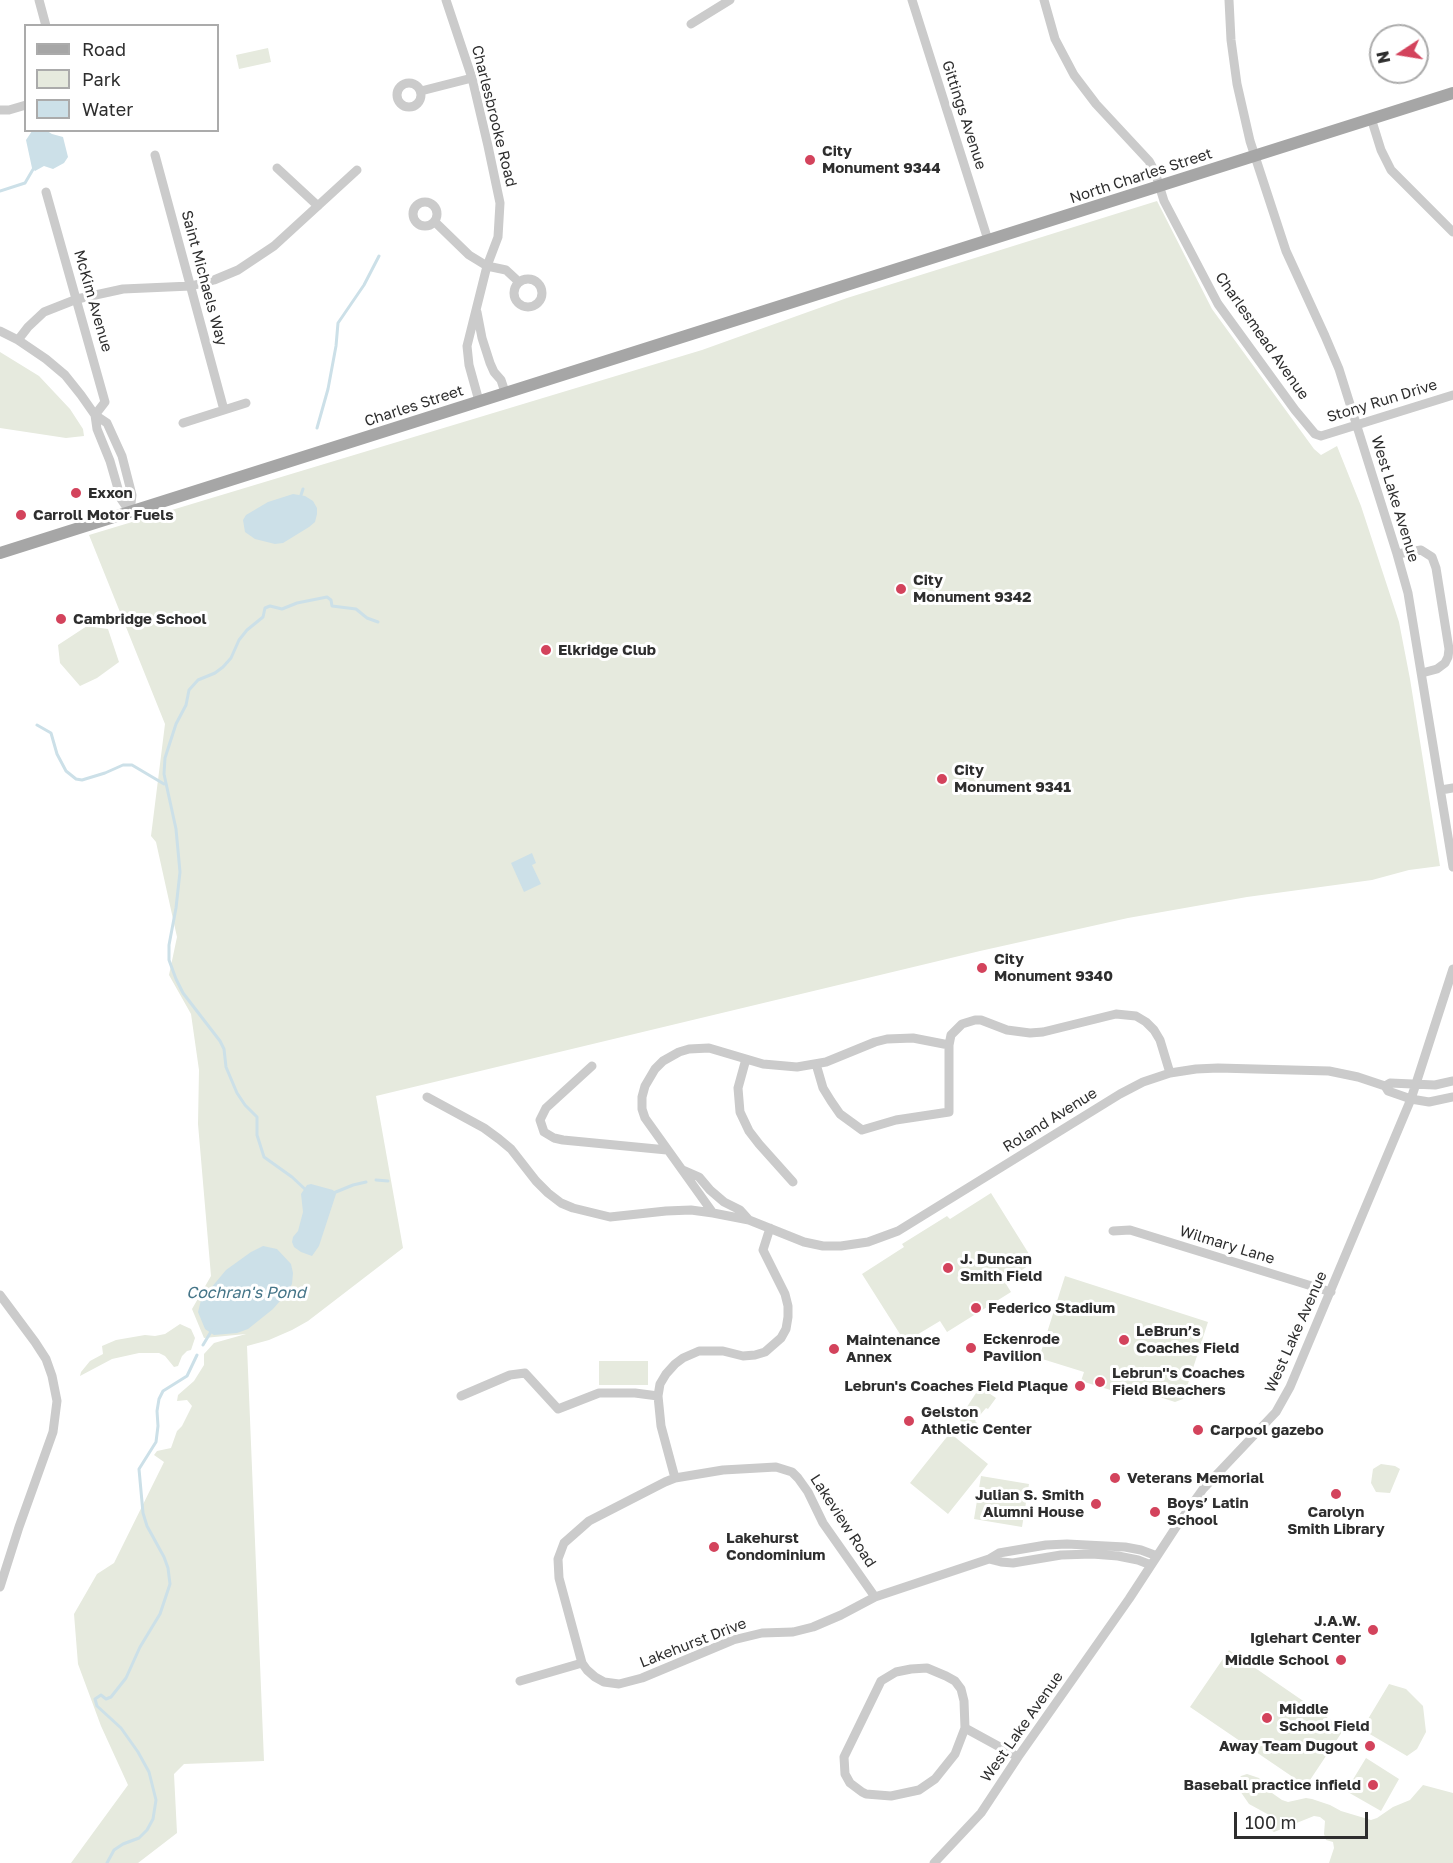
<!DOCTYPE html>
<meta charset="utf-8">
<style>
body{margin:0}
#map{position:relative;width:1453px;height:1863px;overflow:hidden;background:#fff;font-family:"Golos Text",sans-serif}
canvas{display:block}
.legend{position:absolute;left:24px;top:24px;width:195px;height:108px;box-sizing:border-box;background:#fff;border:2px solid #ababab;margin:0;padding:8px 10px;list-style:none;font-size:18px;color:#2e2e2e}
.legend li{display:flex;align-items:center;gap:12px;height:30px}
.legend b{width:30px;border:2px solid #ababab}
.north{position:absolute;left:1369px;top:24px;width:60px;height:60px;box-sizing:border-box;background:#fff;border:2px solid #ababab;border-radius:50%;rotate:258deg;font-size:16px;font-weight:700;line-height:24px;text-align:center;color:#2e2e2e}
.north::after{content:'';display:block;margin:auto;width:21px;height:27px;background:#d3435c;clip-path:polygon(50% 0,100% 100%,50% 72%,0 100%)}
.scale{position:absolute;left:1234px;top:1812px;width:134px;height:27px;box-sizing:border-box;border:3px solid #2e2e2e;border-top:0;padding-left:8px;font-size:18px;line-height:21px;white-space:nowrap;color:#2e2e2e;-webkit-text-stroke:4px #fff;paint-order:stroke}
</style>
<div id="map">
<canvas width="1453" height="1863"></canvas>
<ul class="legend">
<li><b style="height:8px;background:#a6a6a6"></b>Road</li>
<li><b style="height:16px;background:#e6eade"></b>Park</li>
<li><b style="height:16px;background:#cce0e8"></b>Water</li>
</ul>
<div class="north">N</div>
<div class="scale">100 m</div>
</div>
<script>
const ctx = document.querySelector('canvas').getContext('2d');
ctx.lineJoin = 'round';
function fill(path, color) { ctx.fillStyle = color; ctx.fill(path, 'evenodd'); }
const shape = rows => new Path2D(rows.map(r => 'M' + r).join(''));
function stroke(path, color, width, dash) { ctx.strokeStyle = color; ctx.lineWidth = width; ctx.lineCap = dash ? 'butt' : 'round'; ctx.setLineDash(dash || []); ctx.stroke(path); }
function label(font, color, halo, rows, align = 'center') {
  ctx.font = font + ' "Golos Text",sans-serif'; ctx.lineWidth = 6; ctx.setLineDash([]); ctx.textBaseline = 'middle'; ctx.strokeStyle = halo; ctx.fillStyle = color; for (const [text, x, y, turn = 0] of rows) {
    ctx.save(); ctx.translate(x, y); ctx.rotate((+turn || 0) * Math.PI / 180); ctx.textAlign = isNaN(turn) ? turn : align; if (halo) ctx.strokeText(text, 0, 0); ctx.fillText(text, 0, 0); ctx.restore();
  }
}
const green = shape([
 [268,48,271,62,239,69,236,55],
 [1157,201,1212,309,1314,449,1321,455,1337,446,1361,506,1399,622,1410,679,1440,866,1409,870,1372,880,1247,897,1128,918,980,951,376,1096,403,1248,308,1321,292,1330,269,1340,247,1346,264,1761,184,1764,174,1774,177,1833,138,1863,71,1863,128,1785,101,1726,78,1664,74,1614,97,1574,114,1563,164,1462,154,1455,157,1451,171,1448,177,1431,182,1426,192,1406,187,1400,177,1401,178,1395,194,1381,204,1365,204,1354,214,1343,246,1334,204,1338,192,1309,211,1276,198,1124,199,1070,191,1014,169,975,177,937,156,842,151,836,165,724,89,535,702,350,847,298],
 [0,352,39,376,70,409,83,429,84,436,66,438,0,428],
 [87,626,108,629,119,662,97,678,80,686,60,663,58,645],
 [991,1193,1034,1262,1011,1277,1006,1284,1011,1292,947,1332,940,1321,905,1342,862,1274,904,1247,902,1244,947,1216,950,1219],
 [1065,1276,1208,1322,1183,1399,1175,1402,1120,1384,1117,1392,1081,1381,1084,1372,1039,1358],
 [180,1324,191,1329,195,1338,191,1350,187,1351,182,1356,178,1366,174,1367,165,1356,159,1353,139,1353,112,1359,80,1376,81,1372,90,1361,103,1354,102,1346,116,1340,145,1335,155,1336,165,1334],
 [599,1361,648,1361,648,1385,599,1385],
 [980,1387,996,1398,988,1409,986,1408,975,1421,977,1423,972,1432,959,1419],
 [950,1433,988,1464,948,1514,910,1483],
 [1381,1464,1395,1466,1400,1469,1390,1493,1376,1492,1371,1483,1373,1469],
 [981,1476,1029,1484,1022,1527,974,1519],
 [1229,1650,1344,1729,1306,1786,1190,1707],
 [1389,1684,1406,1689,1423,1706,1426,1732,1417,1749,1407,1756,1368,1733,1362,1734,1360,1729,1361,1725,1365,1724],
 [1366,1758,1399,1779,1381,1811,1346,1791],
 [1247,1774,1259,1778,1272,1793,1282,1800,1288,1802,1306,1798,1312,1799,1330,1805,1341,1811,1371,1820,1377,1818,1393,1807,1410,1800,1423,1785,1453,1793,1453,1863,1329,1863,1334,1848,1333,1842,1326,1840,1324,1834,1325,1821,1320,1817,1314,1816,1274,1832,1269,1829,1271,1816,1249,1804,1238,1788,1237,1782,1241,1776]
]);
const water = shape([
 [32,131,47,131,52,134,63,137,68,157,64,163,53,169,44,166,35,171,32,168,26,140],
 [293,494,305,496,313,501,317,508,317,514,315,522,309,527,283,543,275,544,255,539,245,532,243,520,246,515,268,502],
 [532,853,536,863,532,865,541,884,524,892,511,863],
 [311,1184,333,1190,336,1194,319,1246,312,1256,301,1252,294,1247,292,1242,293,1237,298,1231,303,1212,301,1194,307,1185],
 [263,1246,277,1249,291,1264,293,1273,292,1284,286,1294,273,1309,248,1329,237,1333,214,1335,205,1329,198,1312,201,1300,226,1270,251,1252]
]);
const stream = shape([
 [0,191,25,183,35,166],
 [317,428,328,389,336,346,338,323,364,285,379,256],
 [301,495,303,489],
 [37,725,51,733,57,754,66,771,76,779,82,780,105,773,123,765,132,765,164,784],
 [376,1180,388,1181],
 [307,1191,292,1177,264,1157,257,1135,257,1117,245,1105,237,1093,226,1067,224,1049,220,1041,183,993,176,979,169,960,169,945,176,908,180,872,176,829,164,774,165,758,176,724,186,705,189,690,198,680,215,673,223,667,231,658,239,640,247,630,263,617,265,608,270,606,282,609,297,603,327,597,331,600,332,606,356,609,367,618,378,622],
 [331,1194,353,1185,366,1182],
 [203,1345,212,1330],
 [107,1863,114,1850,123,1844,139,1838,147,1830,153,1819,156,1800,149,1772,138,1752,121,1728,97,1706,95,1699,101,1695,106,1699,111,1697,126,1678,140,1647,160,1614,170,1584,168,1568,164,1557,147,1526,143,1513,139,1469,156,1442,158,1426,157,1411,159,1399,163,1391,187,1376,197,1355]
]);
const minor = shape([
 [39,0,46,26],
 [446,0,472,78,488,146,500,203,498,237,487,266,467,346,469,365,479,401],
 [912,0,988,240],
 [1044,0,1055,39,1074,75,1096,104,1149,161,1155,172,1164,201,1218,304,1295,410,1315,434,1321,436,1453,395],
 [1229,0,1231,40,1237,84,1250,141,1286,251,1325,336,1339,369,1397,554,1408,593,1453,867],
 [691,24,730,0],
 '397 95a12 12 0 1 1 24 0a12 12 0 1 1-24 0Z',
 [421,91,472,78],
 [0,110,9,110,26,105],
 [1371,118,1381,150,1391,170,1453,232],
 [155,155,224,410],
 [277,168,318,206],
 [46,192,105,402,95,415],
 '413 214a12 12 0 1 1 24 0a12 12 0 1 1-24 0Z',
 [435,222,469,255,487,266,506,270,519,282],
 '514 293a14 14 0 1 1 28 0a14 14 0 1 1-28 0Z',
 [477,312,482,338,490,363,494,372,501,380,505,392],
 [0,331,18,340,46,359,65,375,81,395,95,415,97,429,110,461,121,499,130,512],
 [18,340,28,327,44,312,77,299,123,289,191,286,214,280,238,270,274,246,357,170],
 [95,415,107,423,122,456,132,495,130,512],
 [183,423,246,403],
 [1397,554,1421,550,1432,557,1436,568,1449,649,1448,657,1445,663,1437,669,1422,673],
 [1441,790,1453,788],
 [746,1059,738,1088,740,1112,749,1131,759,1144,793,1182],
 [816,1064,823,1088,831,1101,840,1114,862,1130,896,1120,949,1112,949,1045,951,1035,962,1024,975,1020,981,1020,1007,1030,1030,1033,1043,1032,1116,1014,1136,1016,1146,1022,1154,1030,1160,1040,1170,1073],
 [592,1066,546,1108,540,1120,544,1132,554,1138,563,1140,667,1150],
 [1385,1086,1390,1083,1435,1085,1453,1081],
 [427,1097,484,1128,499,1139,511,1149,536,1181,548,1193,561,1203,573,1208,610,1217,666,1211,691,1210,713,1213,749,1220,804,1242,823,1246,841,1246,868,1242,898,1231,1120,1094,1143,1082,1170,1073,1196,1069,1218,1068,1329,1071,1358,1077,1385,1086,1388,1091,1411,1099,1429,1102,1453,1097],
 [683,1170,699,1177,710,1190,724,1202,740,1210,749,1220],
 [713,1213,645,1118,642,1109,642,1097,645,1086,655,1069,663,1061,679,1052,689,1049,709,1048,763,1064,797,1067,826,1062,875,1042,887,1039,913,1038,949,1045],
 [1113,1231,1130,1230,1331,1292],
 [0,1295,35,1342,46,1359,52,1376,57,1401,53,1432,19,1527,0,1587],
 [461,1396,510,1375,525,1373,558,1409,599,1393,635,1393,658,1396],
 [675,1478,661,1426,658,1396,660,1384,666,1374,675,1364,683,1358,699,1351,723,1351,743,1356,755,1355,765,1352,781,1338,786,1329,788,1317,788,1306,785,1294,763,1250,770,1228],
 [989,1559,1001,1562,1013,1563,1061,1555,1092,1554,1118,1556,1138,1560,1151,1565],
 [875,1597,823,1523,808,1492,798,1478,792,1472,776,1467,723,1470,675,1478,665,1482,589,1521,564,1543,558,1559,559,1578,582,1663,587,1670,595,1677,604,1682,619,1684,642,1678,733,1640,762,1633,793,1632,813,1627,841,1615,875,1597,989,1559,999,1553,1046,1545,1067,1544,1125,1547,1141,1550,1157,1556],
 [927,1668,946,1676,955,1681,961,1689,964,1701,965,1728,955,1754,935,1779,919,1790,891,1796,866,1794,862,1792,850,1783,845,1774,844,1757,881,1681,896,1672,911,1669,927,1668],
 [520,1681,582,1663],
 [965,1728,1018,1757],
 [934,1863,981,1813,1018,1757,1129,1599,1178,1524,1203,1489,1276,1412,1290,1387,1411,1099,1453,969]
]);
const major = shape([
 [0,553,1453,93]
]);
const markers = [
 [810,160,6,"#d3435c"],
 [76,493,6,"#d3435c"],
 [21,515,6,"#d3435c"],
 [901,589,6,"#d3435c"],
 [61,619,6,"#d3435c"],
 [546,650,6,"#d3435c"],
 [942,779,6,"#d3435c"],
 [982,968,6,"#d3435c"],
 [948,1268,6,"#d3435c"],
 [976,1308,6,"#d3435c"],
 [1124,1340,6,"#d3435c"],
 [971,1348,6,"#d3435c"],
 [834,1349,6,"#d3435c"],
 [1100,1382,6,"#d3435c"],
 [1080,1386,6,"#d3435c"],
 [909,1421,6,"#d3435c"],
 [1198,1430,6,"#d3435c"],
 [1115,1478,6,"#d3435c"],
 [1336,1494,6,"#d3435c"],
 [1096,1504,6,"#d3435c"],
 [1155,1512,6,"#d3435c"],
 [714,1547,6,"#d3435c"],
 [1373,1630,6,"#d3435c"],
 [1341,1660,6,"#d3435c"],
 [1267,1718,6,"#d3435c"],
 [1370,1746,6,"#d3435c"],
 [1373,1785,6,"#d3435c"]
];
const streetNames = [
 ["Gittings Avenue",964,115,72],
 ["Charlesbrooke Road",494,116,76],
 ["North Charles Street",1141,176,-18],
 ["Saint Michaels Way",204,278,75],
 ["McKim Avenue",93,301,74],
 ["Charlesmead Avenue",1262,336,55],
 ["Stony Run Drive",1382,401,-17],
 ["Charles Street",414,406,-18],
 ["West Lake Avenue",1395,499,73],
 ["Roland Avenue",1050,1120,-32],
 ["Wilmary Lane",1227,1245,17],
 ["West Lake Avenue",1296,1332,-66],
 ["Lakeview Road",843,1521,57],
 ["Lakehurst Drive",693,1643,-21],
 ["West Lake Avenue",1022,1727,-55]
];
const poiNames = [
 ["City",822,151],
 ["Monument 9344",822,168],
 ["Exxon",88,493],
 ["Carroll Motor Fuels",33,515],
 ["City",913,580],
 ["Monument 9342",913,597],
 ["Cambridge School",73,619],
 ["Elkridge Club",558,650],
 ["City",954,770],
 ["Monument 9341",954,787],
 ["City",994,959],
 ["Monument 9340",994,976],
 ["J. Duncan",960,1259],
 ["Smith Field",960,1276],
 ["Federico Stadium",988,1308],
 ["LeBrun’s",1136,1331],
 ["Coaches Field",1136,1348],
 ["Eckenrode",983,1339],
 ["Pavilion",983,1356],
 ["Maintenance",846,1340],
 ["Annex",846,1357],
 ["Lebrun''s Coaches",1112,1373],
 ["Field Bleachers",1112,1390],
 ["Lebrun's Coaches Field Plaque",1068,1386,"right"],
 ["Gelston",921,1412],
 ["Athletic Center",921,1429],
 ["Carpool gazebo",1210,1430],
 ["Veterans Memorial",1127,1478],
 ["Julian S. Smith",1084,1495,"right"],
 ["Alumni House",1084,1512,"right"],
 ["Boys’ Latin",1167,1503],
 ["School",1167,1520],
 ["Carolyn",1336,1512,"center"],
 ["Smith Library",1336,1529,"center"],
 ["Lakehurst",726,1538],
 ["Condominium",726,1555],
 ["J.A.W.",1361,1621,"right"],
 ["Iglehart Center",1361,1638,"right"],
 ["Middle School",1329,1660,"right"],
 ["Middle",1279,1709],
 ["School Field",1279,1726],
 ["Away Team Dugout",1358,1746,"right"],
 ["Baseball practice infield",1361,1785,"right"]
];
const waterNames = [
 ["Cochran's Pond",246,1293]
];
fill(green, '#e6eade');
fill(water, '#cce0e8');
stroke(stream, '#cce0e8', 3);
stroke(minor, '#cbcbcb', 9);
stroke(major, '#a6a6a6', 12);
for (const [x, y, r, color] of markers) { const dot = new Path2D(); dot.arc(x, y, r, 0, 2 * Math.PI); ctx.fillStyle = color; ctx.fill(dot); stroke(dot, '#fff', 2); }
label('15px', '#2e2e2e', '#fff', streetNames);
label('bold 15px', '#2e2e2e', '#fff', poiNames, 'left');
label('italic 16px', '#457588', '#fff', waterNames);
</script>
